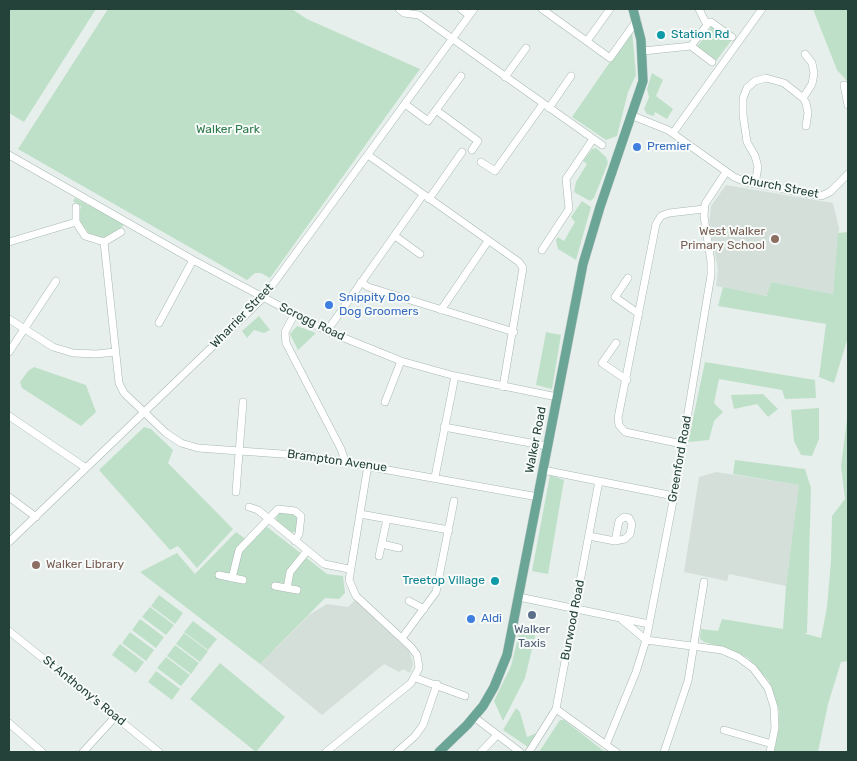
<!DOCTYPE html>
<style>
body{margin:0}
#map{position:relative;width:857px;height:761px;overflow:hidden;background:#e6efeb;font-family:Rubik,sans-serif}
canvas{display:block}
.frame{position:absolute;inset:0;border:10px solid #24423a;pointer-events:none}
</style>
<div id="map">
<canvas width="857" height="761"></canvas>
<div class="frame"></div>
</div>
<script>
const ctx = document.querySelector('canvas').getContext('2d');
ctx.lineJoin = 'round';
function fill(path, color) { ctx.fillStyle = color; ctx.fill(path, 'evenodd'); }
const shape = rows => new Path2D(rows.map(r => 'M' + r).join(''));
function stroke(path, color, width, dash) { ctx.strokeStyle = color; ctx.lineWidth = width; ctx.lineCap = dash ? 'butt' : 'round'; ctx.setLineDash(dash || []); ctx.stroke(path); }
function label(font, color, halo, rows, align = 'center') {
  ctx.font = font + ' Rubik,sans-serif'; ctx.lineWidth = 4; ctx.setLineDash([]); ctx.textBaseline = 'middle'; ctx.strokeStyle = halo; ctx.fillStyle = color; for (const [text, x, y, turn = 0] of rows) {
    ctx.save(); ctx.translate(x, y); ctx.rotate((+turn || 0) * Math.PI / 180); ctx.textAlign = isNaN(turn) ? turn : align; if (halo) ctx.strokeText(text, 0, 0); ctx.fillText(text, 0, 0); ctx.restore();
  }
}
const built = shape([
 [726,185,833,203,839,228,833,294,771,282,768,296,716,286,718,269,709,225,711,206],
 [716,472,800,485,786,586,729,574,727,581,684,572,699,477],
 [355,600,409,651,413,663,412,668,410,673,403,669,399,672,384,664,322,715,260,664,309,615,327,604,348,607]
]);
const green = shape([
 [9,9,96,9,24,122,9,113],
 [108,9,292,9,307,19,420,69,270,278,261,273,255,273,247,280,18,149],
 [813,9,848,9,848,82,837,70],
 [712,26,731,41,716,61,697,47],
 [632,30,636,75,628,92,617,136,606,140,572,117],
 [652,73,663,80,656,96,673,109,667,119,655,112,654,116,647,114,644,109,649,97,647,89],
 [596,148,606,157,608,163,594,198,590,201,574,192,576,182,587,164,583,161,592,149],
 [75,198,124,224,119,231,107,237,98,238,89,234,78,218,81,206,73,201],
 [582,201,591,207,576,260,558,249,556,240,558,237,564,241,575,222,571,217],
 [848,232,848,337,834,383,819,377,826,324,718,306,723,287,767,296,771,282,833,294,838,233],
 [259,316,270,330,264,333,254,330,247,338,242,331],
 [297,326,316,333,298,350,290,334],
 [546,332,561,335,552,389,536,385],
 [705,362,815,380,816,398,785,399,782,390,719,379,714,403,723,412,714,421,709,440,688,442],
 [34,367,86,385,96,412,81,426,22,388,20,382,28,371],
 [763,394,778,409,768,417,757,404,734,409,731,395],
 [819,408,819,439,812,456,801,455,794,441,791,410],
 [848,411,848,661,841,662,828,704,818,752,772,752,779,726,779,711,769,681,748,658,734,651,704,642,700,639,701,629,718,631,722,619,783,629,786,586,799,485,733,474,735,460,805,469,811,488,807,633,803,633,821,638,827,607,831,561,832,516,845,499,841,466],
 [144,427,151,429,173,450,168,463,233,529,197,568,178,546,170,550,99,470],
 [550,475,564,480,548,574,532,571],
 [279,513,292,513,298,518,296,531,292,533,278,523,276,518],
 [266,526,327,574,343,576,345,593,339,599,325,598,260,664,140,572,177,553,195,574,236,532,251,543],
 [159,595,183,613,175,624,151,606],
 [150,607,174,625,166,635,142,617],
 [140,619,164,637,156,648,132,630],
 [193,621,217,639,208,650,184,632],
 [521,625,537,628,525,678,503,721,494,701,511,666],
 [130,632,154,650,146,661,122,643],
 [184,633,208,651,200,662,176,644],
 [120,644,144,662,136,673,112,655],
 [175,645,199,663,191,674,167,656],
 [166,657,190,675,181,686,157,668],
 [220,663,285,717,256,752,190,699],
 [156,671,180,689,172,700,148,682],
 [516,708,520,712,527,737,537,733,528,747,503,730],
 [560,720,564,720,605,752,539,752]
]);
const minor = shape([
 [399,9,404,13,419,15,602,145],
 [461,9,469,15],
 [542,9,610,58,637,20],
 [706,23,711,22,732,37],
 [587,41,610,9],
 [691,46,707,25,699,9],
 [691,46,712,62],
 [643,51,691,46],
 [505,77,526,48],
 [844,85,848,105],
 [803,98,812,84,814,73,812,63,805,54],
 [405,104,428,121,461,76],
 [549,108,571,76],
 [436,110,478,141,472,150],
 [633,116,668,130,734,177,746,182,821,196,830,192,848,174],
 [673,133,762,9],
 [9,155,193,260,327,331,401,361,455,376,557,397],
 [368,155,519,262,523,268,503,387],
 [481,162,495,171,543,104],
 [755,184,758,167,755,156,747,142,743,115,743,98,747,88,755,81,766,78,784,83,803,98,806,103,808,113,806,126],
 [429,199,462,152],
 [76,207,76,222,85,236,104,242,121,232],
 [395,236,420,254],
 [9,242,76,222],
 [104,242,119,383,124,393,166,433,181,443,198,448,310,456,538,497],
 [542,250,569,209,566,179,593,139],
 [628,278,615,297,639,314],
 [361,282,368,287,514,332],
 [441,310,488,241],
 [294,315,285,332,286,343,341,449,345,461],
 [9,319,53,347,73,353,96,354,115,352],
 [159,323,193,260],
 [327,331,423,195],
 [616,343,602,363,627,380],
 [9,352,56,281],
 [385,402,401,361],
 [9,416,86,468],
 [444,427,547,446],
 [682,444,625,432,619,425,618,418,656,224,661,216,669,213,704,209],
 [543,470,674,496],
 [435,477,455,376],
 [236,492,243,402],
 [9,497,36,517],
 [249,507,258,510,324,564,349,569],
 [360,514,449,530],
 [589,536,615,541,625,539,630,534,632,524,629,518,624,517,619,521,615,541],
 [9,542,263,298,474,9],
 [382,544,399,548],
 [379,556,387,519],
 [219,575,243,580],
 [232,578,239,550,278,509,295,511,301,516,299,534,295,541],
 [275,586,297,590],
 [287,588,290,572,307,551],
 [519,597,649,624],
 [409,601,424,609],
 [620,618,646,640,722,650,738,657,753,668,768,688,774,707,775,728,770,752],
 [9,631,159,752],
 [402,638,436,592,454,501],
 [416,678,465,696],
 [556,709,616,752],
 [474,717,520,752],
 [9,723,42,752],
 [724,730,772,744],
 [606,745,636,672,646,640,674,496,711,275,711,262,704,216,705,204,726,172],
 [83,752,115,717],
 [326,752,411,683,419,668,417,655,411,647,356,596,349,580,368,465],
 [397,752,415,736,423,725,437,684],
 [481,752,497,735],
 [529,752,556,709,599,481],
 [664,752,688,681,704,582]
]);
const major = shape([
 [439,752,467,725,483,706,494,687,507,655,583,264,600,207,643,81,641,40,633,9]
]);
const markers = [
 [661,35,5,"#0f9aa8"],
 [637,147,5,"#3f7fe0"],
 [775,239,5,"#8d6e63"],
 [329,305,5,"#3f7fe0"],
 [36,565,5,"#8d6e63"],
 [495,581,5,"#0f9aa8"],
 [532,615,5,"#5c6f8a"],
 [471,619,5,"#3f7fe0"]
];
const cultureNames = [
 ["Station Rd",671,35],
 ["Treetop Village",485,581,"right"]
];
const parkNames = [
 ["Walker Park",228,130]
];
const shopNames = [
 ["Premier",647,147],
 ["Snippity Doo",339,298],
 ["Dog Groomers",339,312],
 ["Aldi",481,619]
];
const streetNames = [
 ["Church Street",780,187,11],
 ["Wharrier Street",242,316,-46],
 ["Scrogg Road",312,322,26],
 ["Walker Road",536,440,-79],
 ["Greenford Road",680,459,-80],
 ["Brampton Avenue",337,461,8],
 ["Burwood Road",573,620,-79],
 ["St Anthony's Road",84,691,39]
];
const educationNames = [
 ["West Walker",765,232],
 ["Primary School",765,246],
 ["Walker Library",46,565,"left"]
];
const serviceNames = [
 ["Walker",532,630],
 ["Taxis",532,644]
];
fill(built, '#d4dfda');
fill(green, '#bfe0c8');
stroke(minor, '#a8b8b2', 8);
stroke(major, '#c2cac8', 10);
stroke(minor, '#fff', 7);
stroke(major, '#6aa596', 9);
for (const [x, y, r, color] of markers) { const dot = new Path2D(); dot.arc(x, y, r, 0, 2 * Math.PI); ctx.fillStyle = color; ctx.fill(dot); stroke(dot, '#f7fbf9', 2); }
label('12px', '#0d838f', '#f7fbf9', cultureNames, 'left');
label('12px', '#2d7a4b', '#f7fbf9', parkNames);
label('12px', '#366cbe', '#f7fbf9', shopNames, 'left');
label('12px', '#24423a', '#f7fbf9', streetNames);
label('12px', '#785e54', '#f7fbf9', educationNames, 'right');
label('12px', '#4e5e75', '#f7fbf9', serviceNames);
</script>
